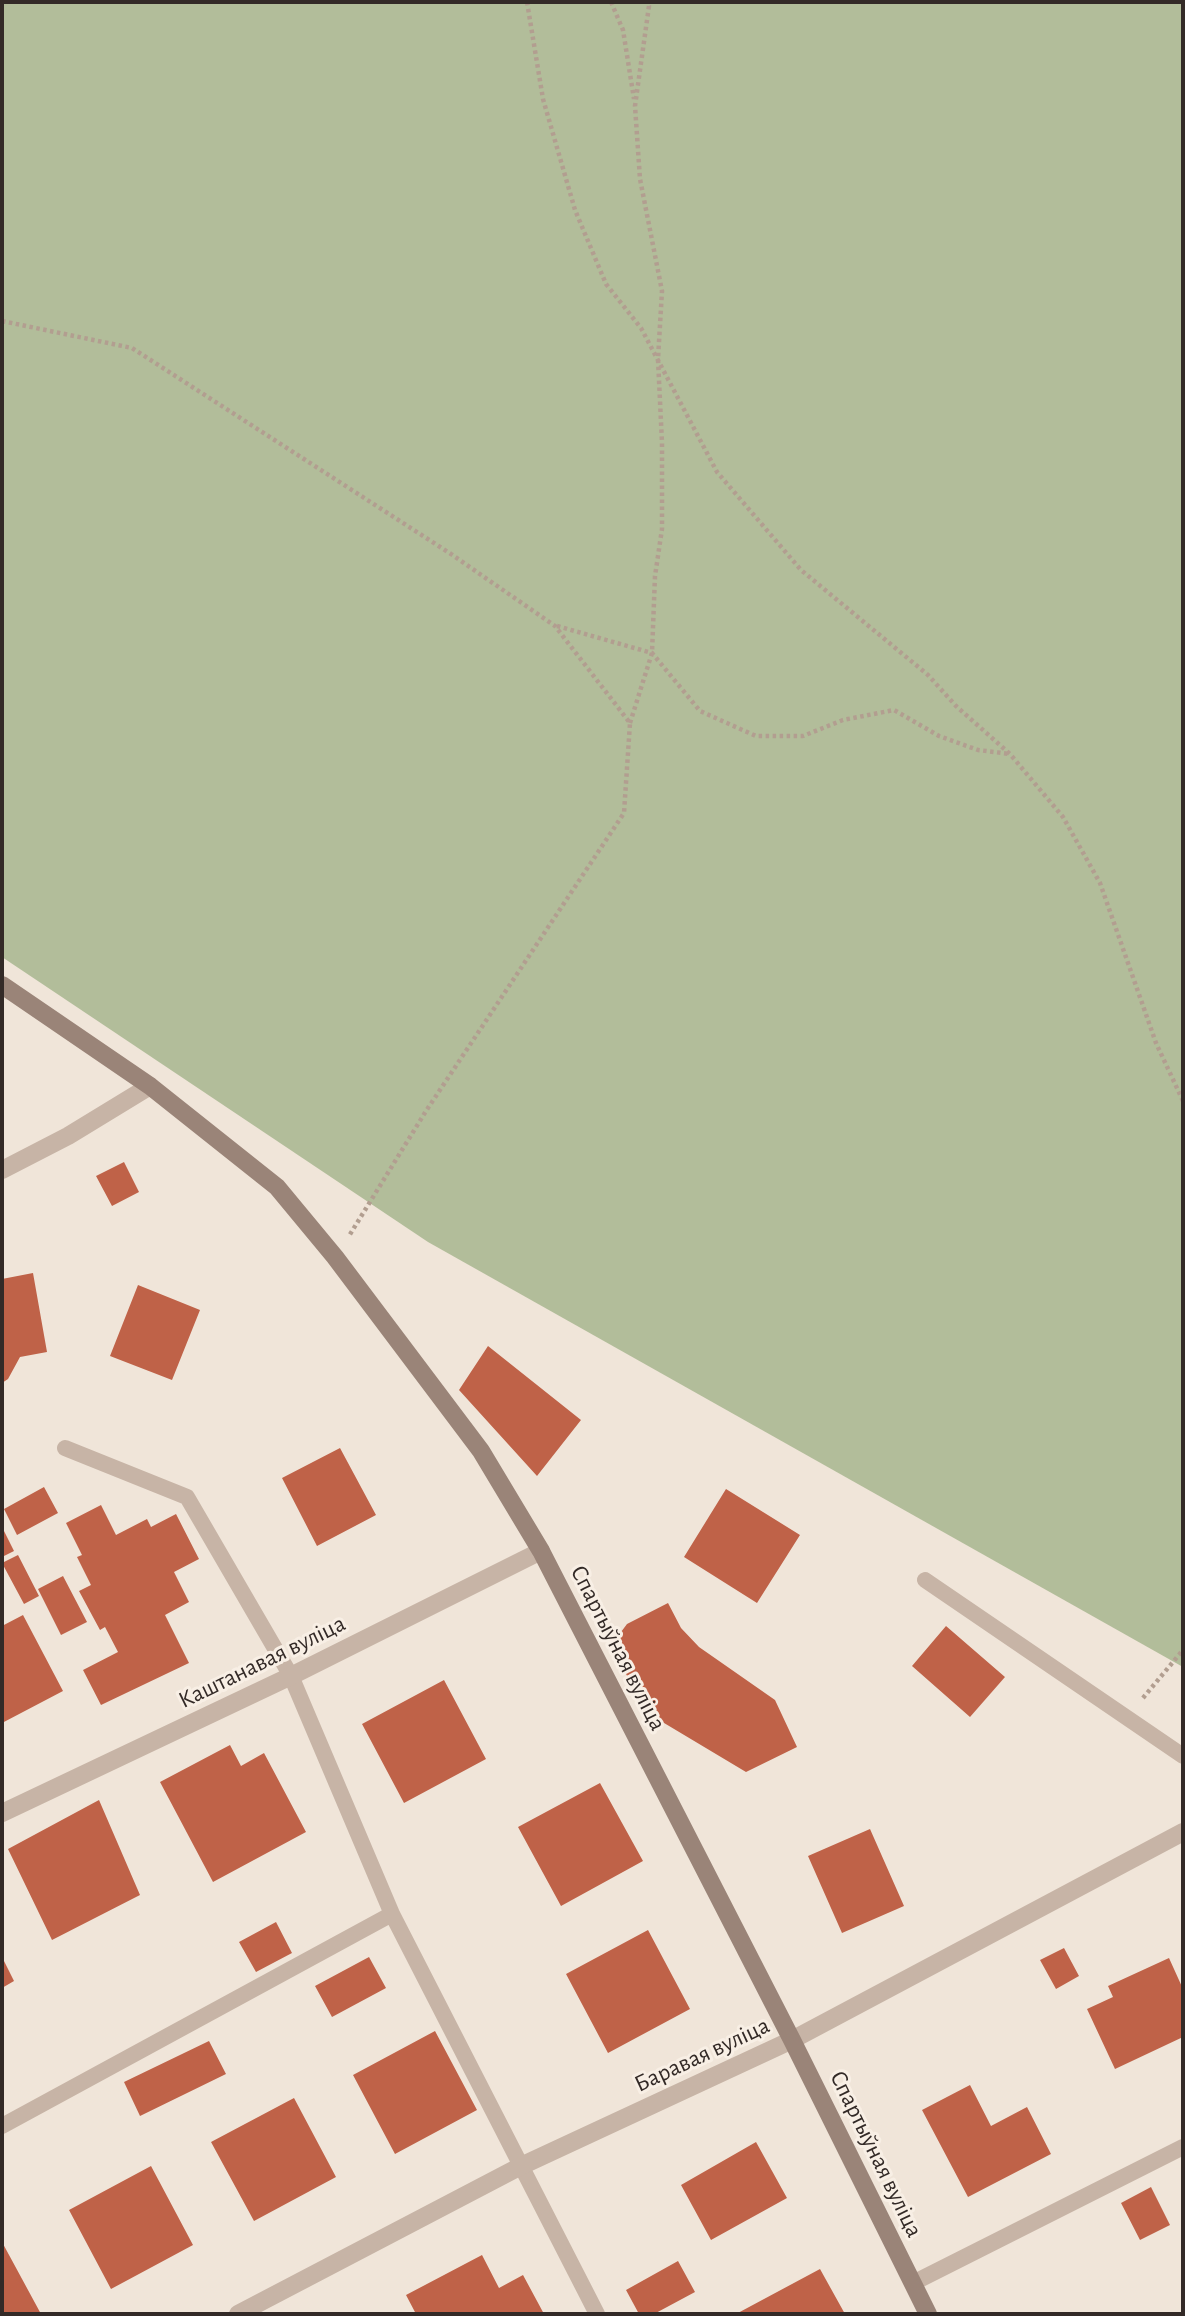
<!DOCTYPE html>
<meta charset="utf-8">
<style>
body{margin:0}
#map{position:relative;width:1185px;height:2316px;overflow:hidden;background:#f0e5d9;font-family:"Alegreya Sans",sans-serif}
canvas{display:block}
.frame{position:absolute;inset:0;border:4px solid #332a27;pointer-events:none}
</style>
<div id="map">
<canvas width="1185" height="2316"></canvas>
<div class="frame"></div>
</div>
<script>
const ctx = document.querySelector('canvas').getContext('2d');
ctx.lineJoin = 'round';
function fill(path, color) { ctx.fillStyle = color; ctx.fill(path, 'evenodd'); }
const shape = rows => new Path2D(rows.map(r => 'M' + r).join(''));
function stroke(path, color, width, dash) { ctx.strokeStyle = color; ctx.lineWidth = width; ctx.lineCap = dash ? 'butt' : 'round'; ctx.setLineDash(dash || []); ctx.stroke(path); }
function label(font, color, halo, rows, align = 'center') {
  ctx.font = font + ' "Alegreya Sans",sans-serif'; ctx.lineWidth = 6; ctx.setLineDash([]); ctx.textBaseline = 'middle'; ctx.strokeStyle = halo; ctx.fillStyle = color; for (const [text, x, y, turn = 0] of rows) {
    ctx.save(); ctx.translate(x, y); ctx.rotate((+turn || 0) * Math.PI / 180); ctx.textAlign = isNaN(turn) ? turn : align; if (halo) ctx.strokeText(text, 0, 0); ctx.fillText(text, 0, 0); ctx.restore();
  }
}
const green = shape([
 [2,2,1183,2,1183,1667,428,1242,2,957]
]);
const building = shape([
 [124,1162,139,1192,112,1206,96,1176],
 [33,1273,47,1352,20,1357,8,1379,2,1383,2,1279],
 [138,1285,200,1310,172,1380,110,1356],
 [488,1346,581,1420,537,1476,459,1390],
 [340,1448,376,1515,317,1546,282,1478],
 [44,1487,58,1513,17,1535,4,1509],
 [726,1489,800,1535,757,1603,684,1557],
 [101,1505,116,1535,147,1519,151,1527,176,1514,199,1559,174,1572,189,1602,165,1615,189,1663,101,1705,83,1670,118,1652,105,1627,100,1630,79,1591,91,1585,77,1557,82,1555,66,1523],
 [2,1527,14,1551,2,1557],
 [18,1555,39,1596,24,1604,2,1563],
 [63,1576,87,1622,61,1635,38,1589],
 [668,1603,681,1628,699,1647,775,1700,797,1747,746,1772,644,1711,614,1649,618,1636,627,1624],
 [23,1615,63,1691,2,1723,2,1626],
 [946,1626,1005,1677,970,1717,912,1666],
 [444,1680,486,1759,404,1803,362,1724],
 [230,1745,241,1766,264,1753,306,1832,213,1882,160,1782],
 [600,1783,643,1861,561,1906,518,1827],
 [99,1800,140,1895,52,1940,8,1849],
 [870,1829,904,1906,842,1933,808,1856],
 [276,1922,292,1953,256,1972,239,1942],
 [648,1930,690,2009,608,2053,566,1974],
 [1064,1948,1079,1976,1056,1989,1040,1960],
 [2,1957,14,1981,2,1988],
 [369,1957,386,1988,332,2017,315,1986],
 [1169,1958,1183,1989,1183,2037,1115,2069,1087,2009,1113,1997,1108,1986],
 [435,2031,477,2110,395,2154,353,2075],
 [209,2041,226,2074,140,2116,124,2082],
 [970,2085,991,2126,1027,2107,1051,2154,968,2197,922,2110],
 [294,2098,336,2177,254,2221,211,2142],
 [756,2142,787,2198,711,2240,681,2185],
 [151,2166,193,2245,111,2289,69,2210],
 [1151,2187,1170,2225,1140,2240,1121,2203],
 [2,2242,41,2314,2,2314],
 [482,2255,499,2288,523,2275,544,2314,416,2314,406,2295],
 [678,2261,695,2292,654,2314,639,2314,626,2290],
 [820,2269,845,2314,736,2314]
]);
const path = shape([
 [527,2,543,99,575,210,606,284,641,328,717,472,801,570,928,675,956,706,1010,754,1063,817,1100,883,1156,1043,1183,1101],
 [611,2,623,30,634,99],
 [2,321,132,348,451,554,555,626,630,723,624,813,426,1111,349,1236],
 [557,626,652,653,700,711,756,736,803,736,843,720,894,710,939,736,978,750,1010,754],
 [630,723,652,653,655,576,662,529,662,443,658,359,662,291,640,179,635,106,649,6,647,2],
 [1143,1698,1183,1650]
]);
const lane = shape([
 [65,1448,187,1497,291,1676,392,1914,597,2314],
 [925,1580,1183,1756],
 [2,2126,392,1914],
 [913,2283,1183,2147]
]);
const street = shape([
 [2,1170,68,1136,150,1086],
 [2,1813,291,1676,541,1551],
 [238,2314,521,2166,792,2040,1183,1832]
]);
const secondary = shape([
 [2,985,150,1086,277,1187,335,1257,481,1451,541,1551,792,2040,928,2314]
]);
const streetNames = [
 ["Спартыўная вуліца",618,1648,63],
 ["Каштанавая вуліца",262,1662,-26],
 ["Баравая вуліца",702,2055,-25],
 ["Спартыўная вуліца",876,2154,64]
];
fill(green, '#b2bd9a');
fill(building, '#bf6248');
stroke(path, '#b29e90', 4.5, [3.5, 3.5]);
stroke(lane, '#c7b4a6', 16);
stroke(street, '#c7b4a6', 18);
stroke(secondary, '#9a8478', 18);
label('24px', '#332a27', '#f8efe5', streetNames);
</script>
